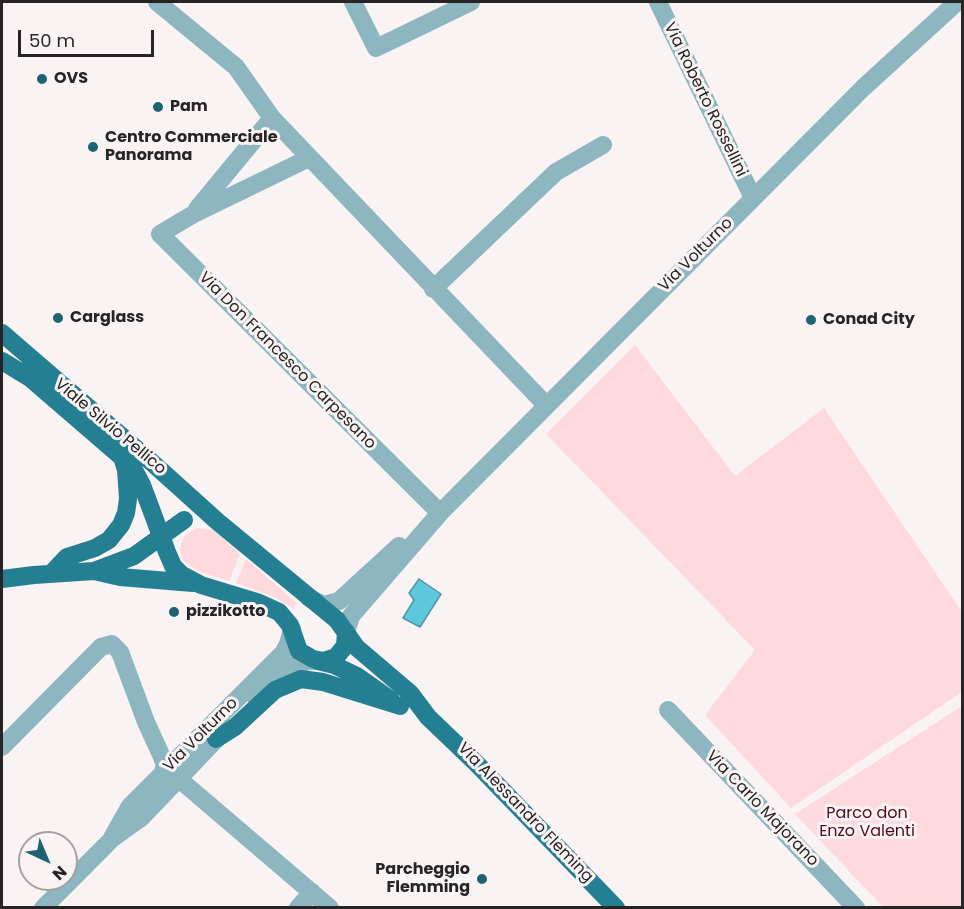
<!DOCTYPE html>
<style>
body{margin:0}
#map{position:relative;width:964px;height:909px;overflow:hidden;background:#faf3f4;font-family:Poppins,sans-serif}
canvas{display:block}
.frame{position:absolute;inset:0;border:3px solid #262424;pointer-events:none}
.north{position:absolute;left:18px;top:831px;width:60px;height:60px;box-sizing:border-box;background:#faf3f4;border:2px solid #a5a0a1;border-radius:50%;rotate:136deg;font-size:16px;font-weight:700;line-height:24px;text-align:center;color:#262424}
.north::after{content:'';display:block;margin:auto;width:21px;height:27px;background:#1d6473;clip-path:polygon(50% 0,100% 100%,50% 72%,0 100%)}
.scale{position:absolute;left:18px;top:30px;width:136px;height:27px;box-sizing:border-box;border:3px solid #262424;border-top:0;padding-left:8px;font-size:18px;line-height:21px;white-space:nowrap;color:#262424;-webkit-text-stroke:4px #faf3f4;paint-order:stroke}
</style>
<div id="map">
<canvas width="964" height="909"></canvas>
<div class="frame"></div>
<div class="north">N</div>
<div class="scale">50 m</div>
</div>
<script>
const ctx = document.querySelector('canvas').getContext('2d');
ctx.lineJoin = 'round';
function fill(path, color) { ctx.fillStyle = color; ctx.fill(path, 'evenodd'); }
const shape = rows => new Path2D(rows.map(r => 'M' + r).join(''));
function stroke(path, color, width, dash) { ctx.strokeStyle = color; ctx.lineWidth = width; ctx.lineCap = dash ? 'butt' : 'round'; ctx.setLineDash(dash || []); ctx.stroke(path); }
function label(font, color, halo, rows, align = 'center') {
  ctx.font = font + ' Poppins,sans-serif'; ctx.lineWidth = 6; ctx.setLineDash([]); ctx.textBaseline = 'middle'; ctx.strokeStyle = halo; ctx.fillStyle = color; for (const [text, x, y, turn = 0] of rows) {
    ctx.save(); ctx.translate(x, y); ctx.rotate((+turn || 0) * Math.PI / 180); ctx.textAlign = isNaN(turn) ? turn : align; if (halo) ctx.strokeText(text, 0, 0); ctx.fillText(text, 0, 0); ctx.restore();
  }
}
const green = shape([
 [635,345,735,476,824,408,962,612,962,692,791,808,705,715,755,650,546,434],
 [197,528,213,530,240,554,229,581,200,572,183,560,180,550,182,541,187,534],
 [246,559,297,603,293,608,272,596,236,583],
 [962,706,962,907,883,907,795,814]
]);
const water = shape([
 [419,579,441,594,420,627,403,618,414,600,409,593,419,579]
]);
const minor = shape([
 [157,2,236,67,272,118,546,405],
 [353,2,376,48,471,2],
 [658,2,753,198],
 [309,158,192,215,160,234,440,513],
 [197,209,272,118],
 [433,289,556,172,603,145],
 [309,598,324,605,339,601,399,546],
 [346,632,351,616,440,513,863,88,957,2],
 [256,698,281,674,293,666,308,661,317,661],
 [668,710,856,908],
 [2,747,101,647,112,644,120,652,146,722,162,757,165,766,162,774],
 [179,779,330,908],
 [112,838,130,806,283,653,288,644,292,629],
 [43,908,113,838,141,818,227,728],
 [298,908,312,892]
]);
const major = shape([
 [2,333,147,458,218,522,337,620,356,647,410,693,428,717,477,764,616,908],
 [2,361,30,378,132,466,142,485,167,552,173,566,182,575,201,585,257,602,279,612,290,625,299,651,313,659,323,661,336,657,345,646,346,632],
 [94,571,134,556,184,520],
 [51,574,67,557,95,548,109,540,121,525,126,513,128,499,126,470,122,457],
 [2,579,34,575,94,571,120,577,193,583],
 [318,661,334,665,357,676,391,700],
 [216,739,235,727,275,690,301,679,323,682,400,706]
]);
const markers = [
 [42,79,6,"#1d6473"],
 [158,107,6,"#1d6473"],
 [93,147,6,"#1d6473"],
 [58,318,6,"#1d6473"],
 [811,320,6,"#1d6473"],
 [174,612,6,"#1d6473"],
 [482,879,6,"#1d6473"]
];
const poiNames = [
 ["OVS",54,79],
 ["Pam",170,107],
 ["Centro Commerciale",105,138],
 ["Panorama",105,156],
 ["Carglass",70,318],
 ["Conad City",823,320],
 ["pizzikotto",186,612],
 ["Parcheggio",470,870,"right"],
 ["Flemming",470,888,"right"]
];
const streetNames = [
 ["Via Roberto Rossellini",705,100,64],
 ["Via Volturno",696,255,-45],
 ["Via Don Francesco Carpesano",287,361,45],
 ["Viale Silvio Pellico",110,427,40],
 ["Via Volturno",201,735,-45],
 ["Via Carlo Majorano",762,809,46],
 ["Via Alessandro Fleming",525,813,46]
];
const parkNames = [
 ["Parco don",867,814],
 ["Enzo Valenti",867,832]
];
fill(green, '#fed9de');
fill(water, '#5ec7de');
stroke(water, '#4d96a6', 1.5);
stroke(minor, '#8db6c0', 18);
stroke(major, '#247f92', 18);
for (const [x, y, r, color] of markers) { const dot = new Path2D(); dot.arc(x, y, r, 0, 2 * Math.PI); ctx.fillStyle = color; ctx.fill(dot); stroke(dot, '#faf3f4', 2); }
label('bold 16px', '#262424', '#faf3f4', poiNames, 'left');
label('16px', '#262424', '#faf3f4', streetNames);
label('16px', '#53081f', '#faf3f4', parkNames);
</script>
